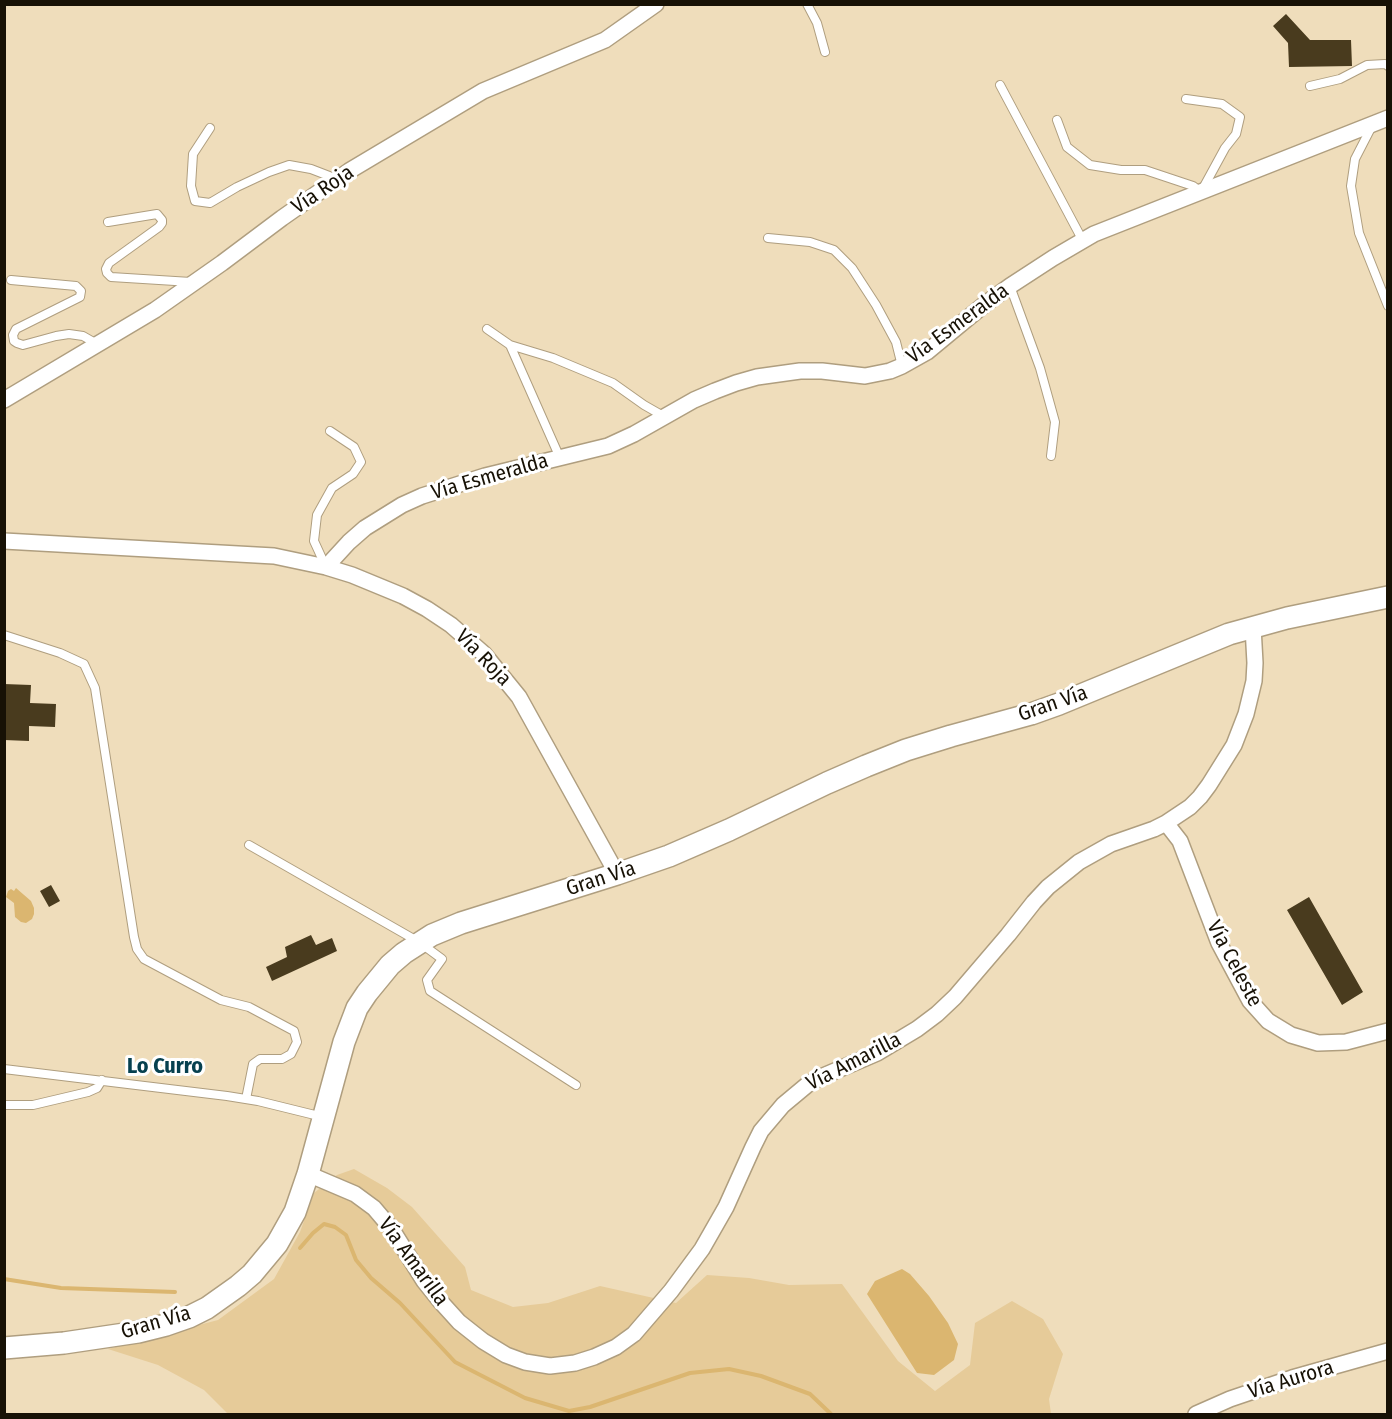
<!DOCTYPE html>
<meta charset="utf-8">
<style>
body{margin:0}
#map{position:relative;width:1392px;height:1419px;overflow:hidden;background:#efddbb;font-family:"Fira Sans Condensed",sans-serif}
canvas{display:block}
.frame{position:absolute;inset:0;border:6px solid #171105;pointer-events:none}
</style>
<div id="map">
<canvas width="1392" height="1419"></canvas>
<div class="frame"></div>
</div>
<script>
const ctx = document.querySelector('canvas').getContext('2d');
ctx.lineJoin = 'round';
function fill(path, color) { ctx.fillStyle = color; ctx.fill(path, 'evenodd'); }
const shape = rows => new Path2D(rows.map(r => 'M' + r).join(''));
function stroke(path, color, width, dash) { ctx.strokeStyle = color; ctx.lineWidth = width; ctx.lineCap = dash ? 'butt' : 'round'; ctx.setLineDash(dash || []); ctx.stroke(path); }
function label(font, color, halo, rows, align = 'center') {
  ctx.font = font + ' "Fira Sans Condensed",sans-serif'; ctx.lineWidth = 6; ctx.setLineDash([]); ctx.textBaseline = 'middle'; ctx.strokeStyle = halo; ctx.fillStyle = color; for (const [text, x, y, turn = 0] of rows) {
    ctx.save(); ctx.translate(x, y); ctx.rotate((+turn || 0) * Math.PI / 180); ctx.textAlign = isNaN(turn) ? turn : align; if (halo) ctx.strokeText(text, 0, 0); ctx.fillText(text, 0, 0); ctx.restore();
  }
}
const green = shape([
 [354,1169,387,1188,412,1207,465,1267,471,1290,513,1307,548,1303,600,1286,676,1303,707,1275,749,1278,789,1285,842,1284,898,1361,935,1391,970,1365,975,1323,1012,1301,1043,1319,1063,1354,1049,1399,1051,1414,228,1414,204,1390,158,1365,108,1349,218,1320,274,1279,300,1232,314,1193,337,1175]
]);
const water = shape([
 [16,888,31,901,34,908,34,914,32,919,26,923,21,922,15,917,14,903,6,897,8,891,11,889,14,891],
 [902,1269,910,1274,929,1296,948,1323,958,1344,954,1360,934,1375,917,1373,867,1294,875,1281]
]);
const stream = shape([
 [300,1248,313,1233,324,1224,335,1227,346,1235,356,1260,371,1278,400,1303,455,1362,525,1398,569,1411,590,1407,690,1373,729,1369,761,1376,810,1394,831,1414],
 [4,1279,61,1288,175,1292]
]);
const building = shape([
 [1286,14,1310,40,1351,40,1352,66,1289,67,1288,43,1273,26],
 [4,684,31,685,30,703,56,704,55,727,29,726,29,741,4,740],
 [51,885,60,901,49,907,40,891],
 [1309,897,1363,992,1342,1005,1287,910],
 [311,935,316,945,332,938,337,951,272,981,266,967,287,957,285,947]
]);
const service = shape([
 [807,4,817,23,825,52],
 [1000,85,1083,241],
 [1310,86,1340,79,1367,65,1385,64,1388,66],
 [1057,120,1067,147,1090,165,1121,170,1145,170,1193,186,1201,192,1225,148,1236,134,1240,117,1222,104,1186,99],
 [1372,126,1355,159,1351,186,1359,233,1388,306],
 [210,128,193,154,191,186,195,201,210,203,237,187,269,172,289,165,311,169,337,179],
 [108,222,157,214,162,220,162,223,159,227,109,263,106,269,107,273,111,277,191,282],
 [768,238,810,242,834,250,852,268,876,305,896,342,902,366],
 [11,280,76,286,81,291,80,297,16,329,13,335,14,341,17,343,23,345,56,336,69,334,83,336,97,344],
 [1010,286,1040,368,1055,422,1051,456],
 [487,329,510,345,560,458],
 [510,345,553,358,613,383,644,405,665,417],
 [325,565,314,541,317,515,332,488,353,474,361,462,354,447,330,431],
 [4,635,60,653,84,664,95,688,134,937,137,949,144,959,221,1000,249,1007,294,1031,297,1042,291,1054,282,1059,260,1059,253,1064,246,1099],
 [249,845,419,942,442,959,427,980,430,991,576,1085],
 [4,1069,227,1096,258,1101,323,1117],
 [4,1105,33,1105,88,1092,97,1088,102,1080]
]);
const minor = shape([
 [4,400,155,310,222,263,282,218,349,171,483,91,605,40,656,4],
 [4,541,274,556,326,567,352,575,403,596,427,609,451,625,484,654,519,697,617,874],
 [326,567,349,542,365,528,402,505,422,496,485,476,608,446,634,434,694,400,715,391,736,383,757,377,800,371,822,371,865,376,890,371,902,366,927,352,985,304,1010,286,1053,258,1094,234,1388,118],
 [1166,823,1180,841,1219,943,1250,1001,1268,1021,1291,1035,1318,1043,1346,1042,1388,1031],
 [308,1174,355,1194,374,1208,391,1228,424,1281,440,1301,459,1322,483,1341,506,1355,525,1362,550,1366,575,1363,594,1357,616,1347,634,1334,671,1291,702,1249,726,1207,753,1147,761,1131,783,1105,807,1085,821,1077,877,1053,917,1029,937,1014,955,997,1008,935,1034,902,1048,887,1079,862,1111,844,1154,829,1166,823,1190,807,1200,797,1209,785,1234,745,1246,714,1254,681,1255,663,1253,627],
 [1196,1414,1230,1399,1292,1378,1388,1351]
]);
const secondary = shape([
 [4,1348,64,1343,138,1332,166,1325,189,1317,207,1308,238,1286,252,1274,277,1244,295,1212,308,1174,344,1042,357,1008,367,993,390,965,404,953,432,935,461,923,617,874,669,856,729,830,827,783,866,766,906,750,951,736,1031,714,1059,704,1229,634,1287,618,1388,597]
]);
const streetNames = [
 ["Vía Roja",323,190,-34],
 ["Vía Esmeralda",958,324,-36],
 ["Vía Esmeralda",490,477,-16],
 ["Vía Roja",483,658,46],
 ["Gran Vía",1053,704,-19],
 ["Gran Vía",601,879,-18],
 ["Vía Celeste",1234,964,62],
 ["Vía Amarilla",854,1062,-27],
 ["Vía Amarilla",413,1262,54],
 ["Gran Vía",156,1323,-16],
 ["Vía Aurora",1291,1380,-17]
];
const neighbourhoodNames = [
 ["Lo Curro",165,1067]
];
fill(green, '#e6cb99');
fill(water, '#dbb670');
stroke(stream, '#dbb670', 4);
fill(building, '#493b1e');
stroke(service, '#af9e7f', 10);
stroke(minor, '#af9e7f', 18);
stroke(secondary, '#af9e7f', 24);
stroke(service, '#fff', 8);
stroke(minor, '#fff', 15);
stroke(secondary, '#fff', 21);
label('21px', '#171105', '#fff', streetNames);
label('bold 22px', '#06404f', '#fff', neighbourhoodNames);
</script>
